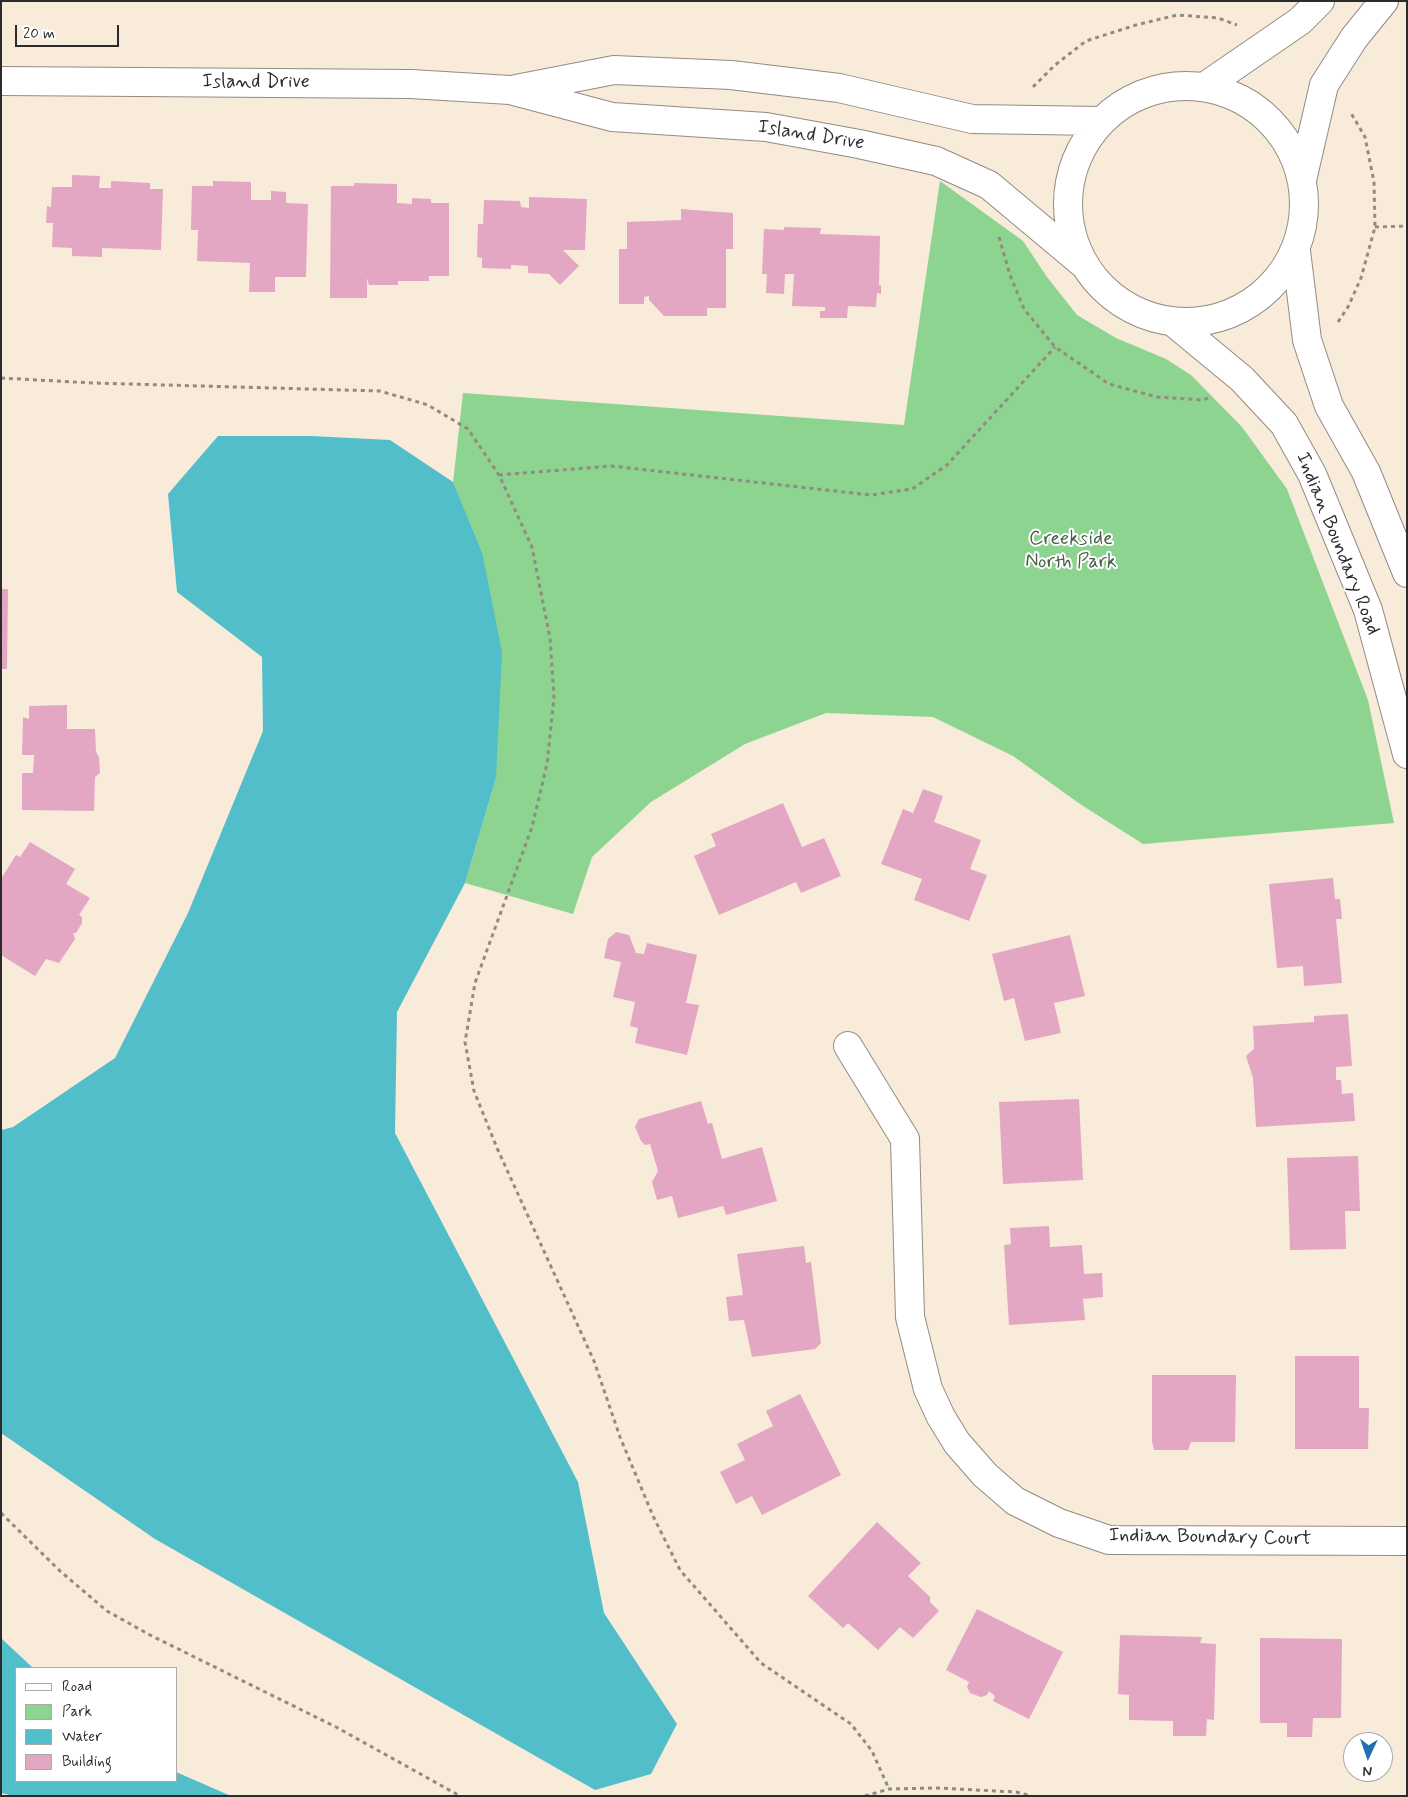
<!DOCTYPE html>
<style>
body{margin:0}
#map{position:relative;width:1408px;height:1797px;overflow:hidden;background:#f8ebd9;font-family:Mynerve,sans-serif}
canvas{display:block}
.frame{position:absolute;inset:0;border:2px solid #2b2b2b;pointer-events:none}
.legend{position:absolute;left:15px;top:1667px;width:162px;height:115px;box-sizing:border-box;background:#fff;border:1px solid #aaa;margin:0;padding:6px 9px;list-style:none;font-size:15px;color:#2b2b2b}
.legend li{display:flex;align-items:center;gap:10px;height:25px}
.legend b{width:25px;border:1px solid #aaa}
.north{position:absolute;left:1343px;top:1732px;width:50px;height:50px;box-sizing:border-box;background:#fff;border:1px solid #aaa;border-radius:50%;rotate:183deg;font-size:14px;font-weight:700;line-height:20px;text-align:center;color:#2b2b2b}
.north::after{content:'';display:block;margin:auto;width:18px;height:22px;background:#1f6fb2;clip-path:polygon(50% 0,100% 100%,50% 72%,0 100%)}
.scale{position:absolute;left:15px;top:25px;width:104px;height:22px;box-sizing:border-box;border:2px solid #2b2b2b;border-top:0;padding-left:6px;font-size:15px;line-height:18px;white-space:nowrap;color:#2b2b2b;-webkit-text-stroke:4px #fff;paint-order:stroke}
</style>
<div id="map">
<canvas width="1408" height="1797"></canvas>
<div class="frame"></div>
<ul class="legend">
<li><b style="height:6px;background:#fff"></b>Road</li>
<li><b style="height:14px;background:#8cd48f"></b>Park</li>
<li><b style="height:14px;background:#51beca"></b>Water</li>
<li><b style="height:14px;background:#e3a6c3"></b>Building</li>
</ul>
<div class="north">N</div>
<div class="scale">20 m</div>
</div>
<script>
const ctx = document.querySelector('canvas').getContext('2d');
ctx.lineJoin = 'round';
function fill(path, color) { ctx.fillStyle = color; ctx.fill(path, 'evenodd'); }
const shape = rows => new Path2D(rows.map(r => 'M' + r).join(''));
function stroke(path, color, width, dash) { ctx.strokeStyle = color; ctx.lineWidth = width; ctx.lineCap = dash ? 'butt' : 'round'; ctx.setLineDash(dash || []); ctx.stroke(path); }
function label(font, color, halo, rows, align = 'center') {
  ctx.font = font + ' Mynerve,sans-serif'; ctx.lineWidth = 4; ctx.setLineDash([]); ctx.textBaseline = 'middle'; ctx.strokeStyle = halo; ctx.fillStyle = color; for (const [text, x, y, turn = 0] of rows) {
    ctx.save(); ctx.translate(x, y); ctx.rotate((+turn || 0) * Math.PI / 180); ctx.textAlign = isNaN(turn) ? turn : align; if (halo) ctx.strokeText(text, 0, 0); ctx.fillText(text, 0, 0); ctx.restore();
  }
}
const green = shape([
 [940,181,1023,241,1047,277,1077,315,1116,338,1166,359,1191,375,1242,427,1287,489,1368,700,1394,823,1143,844,1080,804,1013,756,933,717,826,713,745,744,651,802,592,857,573,914,465,883,496,778,482,552,453,483,463,393,904,425]
]);
const water = shape([
 [218,436,311,436,390,440,453,482,482,552,502,652,496,778,465,883,397,1012,395,1133,578,1482,604,1613,677,1724,651,1774,595,1790,155,1539,1,1433,1,1130,13,1127,115,1058,188,913,263,731,262,657,177,592,168,494],
 [1,1638,33,1668,16,1668,16,1781,176,1781,176,1772,231,1796,14,1796,1,1793]
]);
const building = shape([
 [72,175,100,176,99,188,111,188,111,181,150,183,150,189,163,189,161,250,102,248,102,257,72,256,72,248,52,247,53,223,46,223,47,206,51,207,52,187,72,187],
 [213,181,251,182,251,200,271,200,271,191,286,192,286,203,308,204,306,277,275,277,275,292,249,292,250,263,197,261,198,230,191,230,192,186,213,186],
 [354,183,397,184,397,203,412,204,412,198,431,199,431,203,449,203,449,276,429,276,429,281,398,281,398,285,369,285,367,278,367,298,330,298,331,186,354,186],
 [529,197,587,199,585,250,563,250,579,266,560,285,549,274,528,273,528,266,511,265,511,269,482,268,482,258,477,257,478,224,483,224,484,200,520,201,521,207,529,208],
 [681,209,733,213,733,249,726,249,726,308,707,308,707,316,664,316,649,300,649,296,644,297,644,304,619,304,619,249,627,249,627,222,681,220],
 [784,227,821,228,820,234,880,236,879,285,881,285,881,294,877,293,876,307,848,306,847,318,820,318,820,311,825,311,825,307,792,306,794,274,785,274,784,294,766,293,767,274,762,274,764,229,784,230],
 [1,589,8,589,7,669,1,669],
 [67,705,67,729,95,729,96,752,99,757,100,773,95,777,94,811,22,810,22,773,33,773,34,755,22,755,23,717,29,719,29,706],
 [923,789,943,796,934,822,981,840,970,869,987,875,969,921,914,900,922,879,881,864,903,809,913,813],
 [783,803,802,847,824,838,841,876,801,893,796,882,719,915,694,856,716,846,711,834],
 [30,842,75,869,66,884,90,898,79,915,82,917,82,923,76,933,73,933,75,939,59,963,46,959,35,976,1,955,1,879,16,855,20,857],
 [1333,878,1335,899,1340,899,1342,919,1336,919,1342,983,1304,986,1303,966,1277,968,1269,884],
 [616,932,629,935,636,953,644,954,647,943,697,955,686,1003,699,1005,687,1055,635,1043,638,1028,630,1026,635,1002,613,997,621,962,604,958,608,939],
 [1070,935,1085,996,1054,1003,1061,1033,1025,1041,1014,998,1004,1001,992,954],
 [1348,1014,1352,1066,1336,1067,1336,1080,1341,1080,1342,1094,1353,1093,1355,1121,1256,1127,1253,1078,1246,1056,1254,1049,1253,1026,1314,1022,1314,1016],
 [1079,1099,1083,1180,1003,1184,999,1102],
 [701,1101,708,1124,712,1123,722,1159,762,1147,777,1201,726,1215,723,1206,678,1218,672,1196,657,1200,652,1182,658,1171,650,1144,645,1145,641,1141,635,1127,639,1119],
 [1358,1156,1360,1211,1345,1211,1346,1249,1290,1250,1287,1158],
 [1049,1226,1050,1247,1082,1245,1084,1274,1102,1273,1103,1297,1083,1299,1085,1320,1009,1325,1004,1245,1011,1244,1010,1228],
 [804,1246,806,1263,811,1262,821,1343,815,1349,752,1357,744,1320,729,1321,726,1297,743,1295,737,1254],
 [1295,1356,1359,1356,1359,1408,1369,1408,1368,1449,1295,1449],
 [1152,1375,1236,1375,1235,1442,1191,1442,1188,1450,1154,1450,1152,1441],
 [800,1394,841,1475,762,1515,752,1496,736,1504,720,1472,745,1460,737,1444,773,1426,766,1411],
 [877,1522,921,1563,908,1576,930,1597,930,1602,939,1611,913,1638,900,1627,878,1650,848,1623,843,1628,808,1596],
 [977,1609,1063,1652,1029,1719,993,1701,995,1696,989,1691,987,1695,981,1697,970,1693,967,1687,969,1682,946,1670],
 [1120,1635,1202,1637,1200,1643,1216,1644,1214,1720,1207,1719,1206,1736,1173,1736,1173,1721,1129,1720,1129,1695,1118,1694],
 [1260,1638,1342,1639,1341,1718,1313,1718,1312,1737,1287,1737,1287,1723,1260,1723]
]);
const path = shape([
 [1033,87,1055,65,1086,41,1136,25,1177,15,1218,18,1237,25],
 [1375,227,1407,226],
 [999,237,1010,275,1024,309,1055,347,1109,384,1157,397,1202,400,1212,397],
 [1338,322,1348,307,1361,278,1375,227,1374,182,1365,137,1351,113],
 [1,378,93,383,380,391,428,405,468,429,499,475,532,547,550,638,554,697,547,764,532,827,475,983,465,1042,474,1091,497,1148,594,1361,620,1437,653,1516,680,1570,761,1663,851,1724,872,1751,889,1789],
 [499,475,611,466,871,495,912,489,947,465,1055,347],
 [1,1513,60,1571,107,1611,150,1635,336,1727,460,1796],
 [865,1796,889,1789,937,1788,1016,1792,1032,1796]
]);
const minor = shape([
 [1,81,411,84,510,90,612,117,766,127,859,144,936,161,989,185,1081,262],
 '1068 204a118 118 0 1 1 236 0a118 118 0 1 1-236 0Z',
 [1204,87,1300,21,1320,1],
 [516,89,614,70,731,75,839,88,972,119,1100,121],
 [1302,180,1324,85,1354,38,1384,1],
 [1296,251,1307,340,1329,406,1366,472,1407,573],
 [1173,322,1242,379,1284,424,1312,474,1368,610,1407,754],
 [848,1046,905,1139,910,1317,928,1389,941,1417,957,1443,985,1475,1015,1501,1059,1523,1109,1540,1407,1541]
]);
const streetNames = [
 ["Island Drive",256,83],
 ["Island Drive",811,136,9],
 ["Indian Boundary Road",1337,544,68],
 ["Indian Boundary Court",1210,1538,1]
];
const parkNames = [
 ["Creekside",1071,540],
 ["North Park",1071,563]
];
fill(green, '#8cd48f');
fill(water, '#51beca');
fill(building, '#e3a6c3');
stroke(minor, '#928b82', 30);
stroke(path, '#928b82', 3, [4, 4]);
stroke(minor, '#fff', 28);
label('20px', '#2b2b2b', '#fff', streetNames);
label('20px', '#485e49', '#fff', parkNames);
</script>
